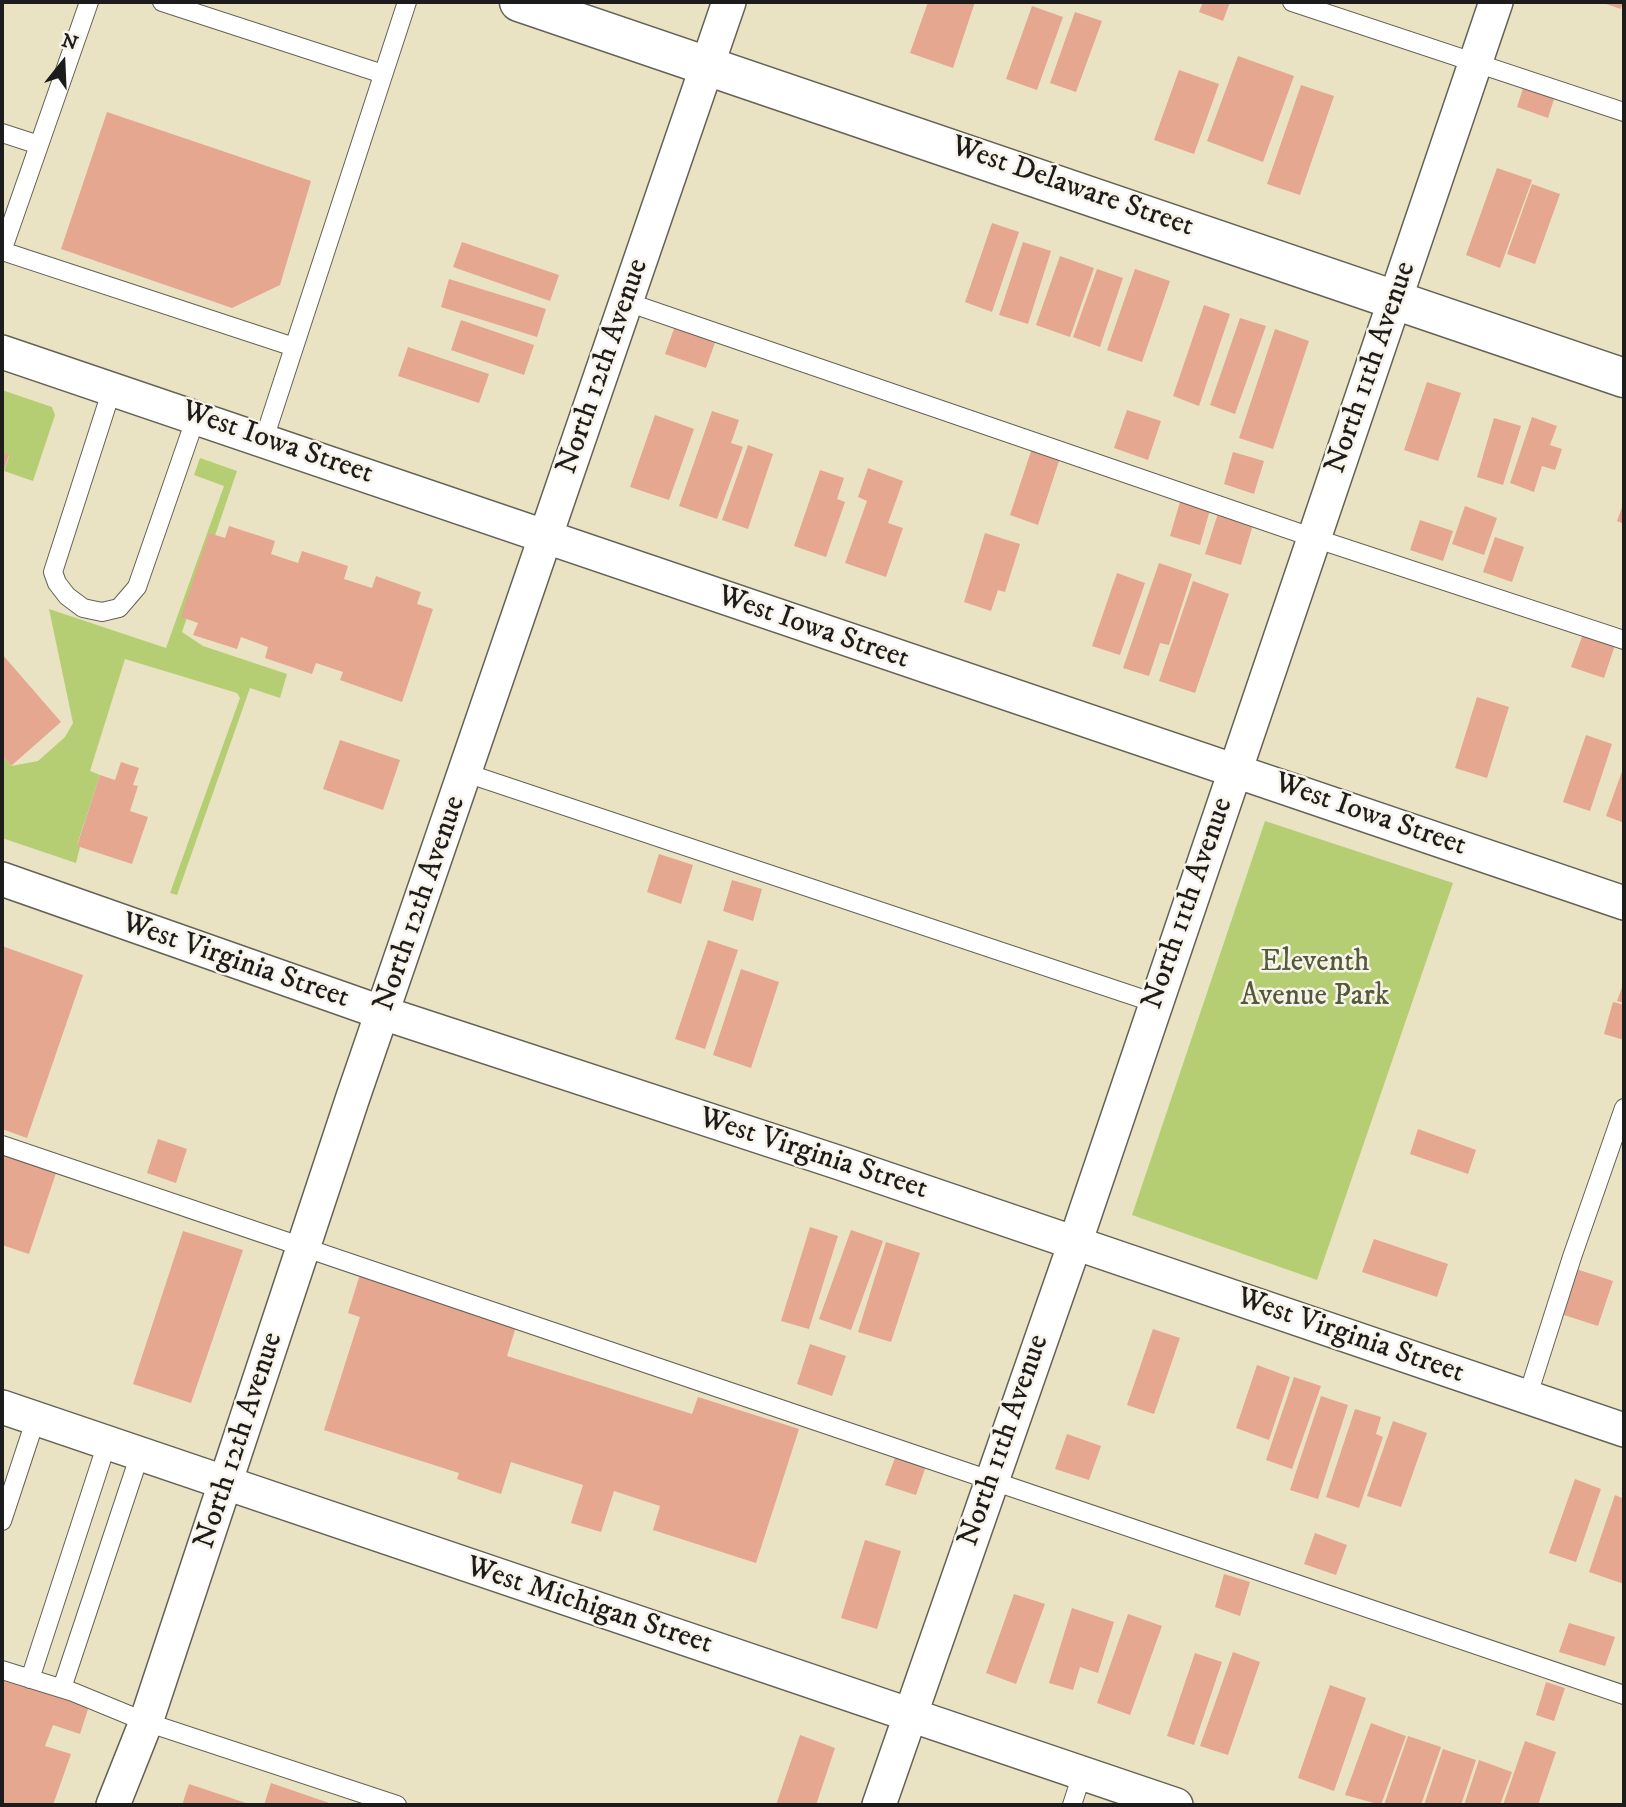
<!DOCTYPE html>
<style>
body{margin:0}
#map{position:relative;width:1626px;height:1807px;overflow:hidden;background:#e9e3c3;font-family:"IM FELL DW Pica",serif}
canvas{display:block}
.frame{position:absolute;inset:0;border:4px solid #1c1c1c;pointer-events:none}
.north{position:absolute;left:28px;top:28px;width:70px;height:70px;-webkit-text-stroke:5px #f7f3e8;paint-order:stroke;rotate:18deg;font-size:19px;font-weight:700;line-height:28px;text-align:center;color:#1c1c1c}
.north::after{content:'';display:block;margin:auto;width:24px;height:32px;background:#1c1c1c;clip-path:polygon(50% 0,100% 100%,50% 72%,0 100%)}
</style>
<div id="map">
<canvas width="1626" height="1807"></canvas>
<div class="frame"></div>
<div class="north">N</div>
</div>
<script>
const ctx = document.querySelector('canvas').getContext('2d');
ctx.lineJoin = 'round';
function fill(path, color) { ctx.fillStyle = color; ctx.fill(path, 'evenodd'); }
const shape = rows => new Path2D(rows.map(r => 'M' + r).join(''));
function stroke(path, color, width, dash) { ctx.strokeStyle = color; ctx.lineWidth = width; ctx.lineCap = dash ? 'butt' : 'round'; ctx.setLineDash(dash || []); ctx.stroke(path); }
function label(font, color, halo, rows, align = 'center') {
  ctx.font = font + ' "IM FELL DW Pica",serif'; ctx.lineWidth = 5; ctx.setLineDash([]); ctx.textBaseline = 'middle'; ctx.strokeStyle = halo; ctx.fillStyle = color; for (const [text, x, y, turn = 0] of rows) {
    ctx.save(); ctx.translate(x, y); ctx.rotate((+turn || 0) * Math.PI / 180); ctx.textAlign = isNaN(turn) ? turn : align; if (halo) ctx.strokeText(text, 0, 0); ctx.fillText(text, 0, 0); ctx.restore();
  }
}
const green = shape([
 [2,390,52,407,55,415,33,481,4,471,9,456,2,453],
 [200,458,237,471,182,632,203,646,287,674,280,698,250,688,177,895,170,893,240,698,237,693,125,659,90,771,100,775,77,845,80,847,76,863,2,838,2,755,11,766,38,761,65,737,73,723,49,609,166,648,224,486,194,475],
 [1265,821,1453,883,1317,1280,1132,1215]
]);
const building = shape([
 [928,2,975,2,953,68,910,53],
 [1203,2,1230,2,1223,21,1199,12],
 [1600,2,1623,2,1621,9],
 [1032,6,1063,17,1037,90,1006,79],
 [1075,12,1102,21,1076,92,1050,83],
 [1238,56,1294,76,1263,162,1207,141],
 [1179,70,1219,84,1194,154,1154,140],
 [1525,82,1556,93,1548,118,1517,107],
 [1301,85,1334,96,1300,195,1267,184],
 [107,112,311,181,280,285,232,308,61,249],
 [1497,168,1532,180,1500,268,1466,255],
 [1532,184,1560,194,1535,264,1507,254],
 [992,223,1019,232,992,312,965,302],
 [462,242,559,275,550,301,453,267],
 [1023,242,1051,251,1028,324,999,315],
 [1060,256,1094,268,1070,337,1036,325],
 [1097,269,1123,278,1100,347,1073,337],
 [1135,269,1170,281,1142,362,1107,350],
 [449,279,546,309,537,337,441,307],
 [1204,305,1230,314,1199,406,1173,396],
 [1240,318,1266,326,1235,414,1210,405],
 [461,320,534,345,524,375,451,350],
 [676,323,717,337,706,368,665,354],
 [1275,329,1309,341,1273,449,1239,438],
 [408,347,489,374,479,403,398,376],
 [1427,382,1461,393,1438,461,1404,450],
 [1127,410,1161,421,1148,460,1114,448],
 [712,411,739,420,731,443,743,447,717,519,679,506],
 [655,415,694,429,669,500,630,487],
 [1532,417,1557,426,1550,445,1562,449,1555,470,1542,466,1534,492,1510,483],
 [1494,418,1521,426,1503,485,1477,477],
 [748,445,773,454,748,529,722,520],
 [1032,448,1060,458,1038,525,1010,515],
 [1233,452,1264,461,1254,494,1224,484],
 [2,453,9,455,2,475],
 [868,468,903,481,888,523,903,528,886,577,845,563,867,501,858,497],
 [820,470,844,478,837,499,845,502,826,557,794,546],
 [1180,502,1210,510,1200,545,1170,536],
 [1624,502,1624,524,1617,521],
 [1465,506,1497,518,1484,555,1452,544],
 [1220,507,1255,518,1241,565,1205,554],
 [1420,520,1453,531,1443,561,1410,550],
 [229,526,275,541,271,554,298,563,302,551,348,566,344,579,372,588,376,576,421,592,417,604,433,609,402,702,340,680,343,672,316,663,312,674,265,658,268,647,241,637,237,649,193,635,198,623,181,617,209,533,225,538],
 [985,533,1020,544,1005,592,998,590,991,611,964,602],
 [1495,537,1524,547,1512,582,1483,572],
 [1159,563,1192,574,1169,645,1160,643,1149,676,1123,668],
 [1117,573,1145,583,1120,655,1092,646],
 [1193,581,1229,594,1195,693,1159,681],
 [1583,634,1615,645,1604,678,1571,667],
 [2,654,61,722,11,766,2,755],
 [1477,697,1509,707,1487,778,1455,768],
 [1586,735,1612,744,1590,811,1563,802],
 [340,740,400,760,383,810,323,789],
 [121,762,139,768,133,785,138,786,130,811,148,817,132,864,77,846,100,775,115,780],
 [1624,766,1624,823,1606,816],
 [659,854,693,865,681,904,647,892],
 [732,880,762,889,753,921,723,911],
 [708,940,738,950,705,1049,675,1039],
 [2,946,83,975,27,1138,2,1129],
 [741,969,779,982,751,1068,713,1055],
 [1624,982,1624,1003,1617,1001],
 [1613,1002,1624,1005,1624,1040,1604,1034],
 [1418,1129,1476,1150,1468,1174,1410,1154],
 [158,1139,187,1149,176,1183,147,1173],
 [2,1154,56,1173,29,1254,2,1245],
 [810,1227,838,1236,809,1329,781,1321],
 [851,1230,883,1241,851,1330,819,1319],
 [183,1231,243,1250,191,1403,133,1384],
 [1374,1239,1448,1264,1437,1297,1362,1272],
 [886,1242,920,1253,891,1342,858,1332],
 [1576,1269,1613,1281,1598,1326,1561,1314],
 [361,1271,518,1320,507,1356,692,1414,698,1397,799,1429,756,1563,653,1530,660,1506,614,1491,601,1532,571,1523,583,1485,511,1462,501,1494,457,1479,459,1473,324,1430,360,1317,348,1313],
 [1153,1329,1180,1338,1154,1414,1127,1405],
 [810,1344,846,1356,832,1396,797,1384],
 [1257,1365,1290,1377,1269,1440,1236,1428],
 [1294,1377,1321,1386,1292,1469,1266,1460],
 [1321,1396,1348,1405,1318,1499,1290,1490],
 [1355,1409,1381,1417,1376,1434,1383,1437,1359,1508,1326,1497],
 [1393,1421,1427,1433,1401,1507,1367,1496],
 [1067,1434,1101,1446,1089,1480,1055,1469],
 [896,1455,926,1466,916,1495,885,1485],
 [1575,1479,1601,1489,1576,1562,1549,1553],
 [1615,1495,1624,1499,1624,1584,1589,1572],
 [1315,1533,1347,1545,1336,1575,1304,1564],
 [865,1540,901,1551,877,1629,841,1618],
 [1224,1574,1250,1582,1240,1616,1215,1607],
 [1014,1594,1045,1604,1016,1684,986,1673],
 [1072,1608,1114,1622,1098,1673,1080,1667,1073,1690,1049,1683],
 [1128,1614,1162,1626,1130,1715,1097,1703],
 [1569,1623,1615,1637,1605,1666,1559,1652],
 [1233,1652,1260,1662,1228,1755,1200,1746],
 [1195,1653,1222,1662,1194,1745,1167,1736],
 [2,1676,89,1706,80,1734,53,1725,45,1746,71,1754,53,1805,2,1805],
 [1546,1682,1565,1688,1554,1721,1536,1715],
 [1330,1685,1366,1698,1334,1791,1298,1778],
 [1371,1723,1406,1736,1381,1805,1345,1795],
 [800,1735,835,1748,816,1805,776,1805],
 [1408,1736,1441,1747,1421,1805,1384,1805],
 [1525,1741,1556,1752,1538,1805,1503,1805],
 [1443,1749,1476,1760,1461,1805,1424,1805],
 [1479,1760,1512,1772,1500,1805,1464,1805],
 [271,1783,335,1805,264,1805],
 [189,1784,252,1805,182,1805]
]);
const service = shape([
 [89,2,2,251,294,347],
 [162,2,383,74],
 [1292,2,1624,112],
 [2,133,39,145],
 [627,302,1314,538,1624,640],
 [112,389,53,572,57,583,67,596,83,608,102,612,119,608,137,587,196,417],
 [264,439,407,2],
 [466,773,1155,1003],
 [2,1145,1624,1695],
 [1527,1398,1572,1257,1624,1108],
 [2,1521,36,1418],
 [2,1670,73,1692,146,1722,397,1805],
 [30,1679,107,1443],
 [62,1688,140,1454],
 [1072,1805,1082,1774]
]);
const minor = shape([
 [2,352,1624,903],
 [2,879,383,1013,840,1163,1624,1430],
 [2,1407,1176,1805],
 [113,1805,146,1722,353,1097,729,2],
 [879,1805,1075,1243,1496,2]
]);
const secondary = shape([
 [519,2,1624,378]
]);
const streetNames = [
 ["West Delaware Street",1072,188,19],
 ["North 12th Avenue",604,367,-71],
 ["North 11th Avenue",1372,368,-71],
 ["West Iowa Street",277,444,19],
 ["West Iowa Street",813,629,19],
 ["West Iowa Street",1370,816,19],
 ["North 12th Avenue",421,904,-71],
 ["North 11th Avenue",1189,904,-71],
 ["West Virginia Street",235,962,19],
 ["West Virginia Street",813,1155,18],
 ["West Virginia Street",1350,1337,19],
 ["North 12th Avenue",240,1441,-72],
 ["North 11th Avenue",1005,1441,-71],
 ["West Michigan Street",589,1607,18]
];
const parkNames = [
 ["Eleventh",1315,964],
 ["Avenue Park",1315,998]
];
fill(green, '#b5ce73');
fill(building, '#e5a790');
stroke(service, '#646256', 20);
stroke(minor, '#646256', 36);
stroke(secondary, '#646256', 41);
stroke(service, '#fff', 18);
stroke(minor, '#fff', 33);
stroke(secondary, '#fff', 38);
label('30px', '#1c1c1c', '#f7f3e8', streetNames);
label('30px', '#525a3a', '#f7f3e8', parkNames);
</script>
